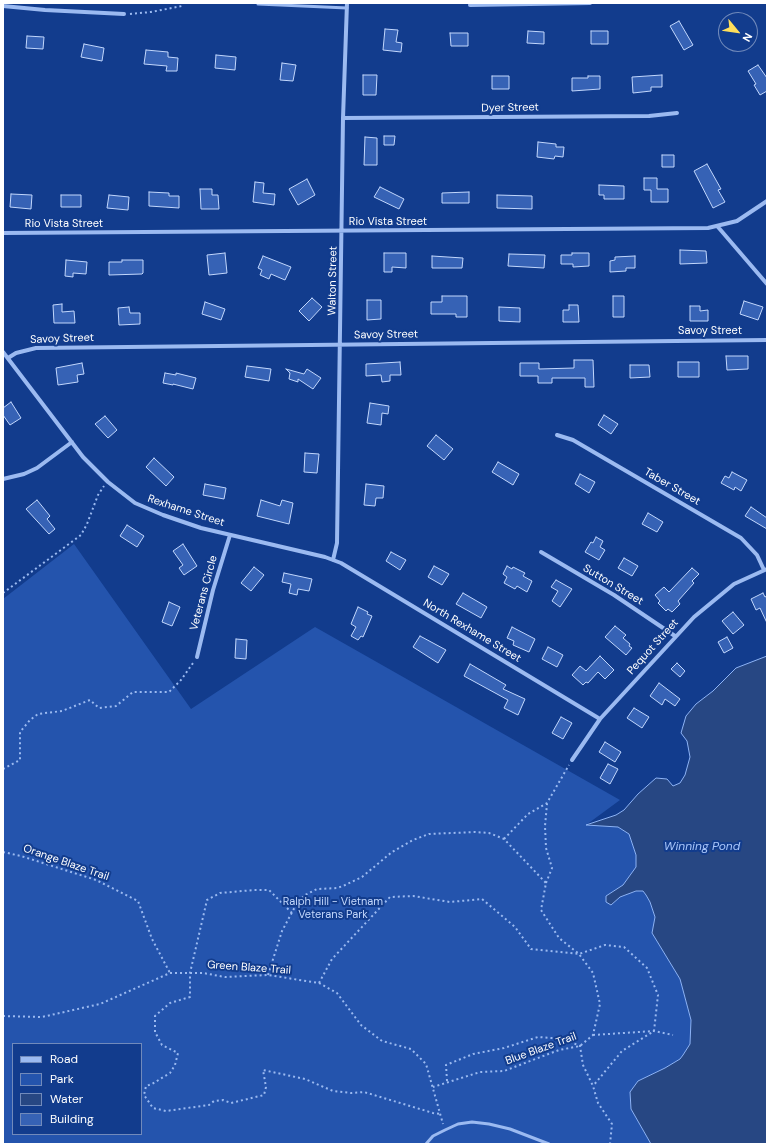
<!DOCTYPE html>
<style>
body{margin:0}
#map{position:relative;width:770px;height:1147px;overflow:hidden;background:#123c8d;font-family:"DM Sans",sans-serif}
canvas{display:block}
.frame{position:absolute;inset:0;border:4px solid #fff;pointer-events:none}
.legend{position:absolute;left:12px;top:1043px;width:130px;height:92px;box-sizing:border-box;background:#123c8d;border:1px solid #718abb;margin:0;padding:5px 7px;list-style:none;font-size:12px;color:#fff}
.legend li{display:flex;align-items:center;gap:8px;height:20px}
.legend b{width:20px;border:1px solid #718abb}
.north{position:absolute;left:718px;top:12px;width:40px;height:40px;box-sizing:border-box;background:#123c8d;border:1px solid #718abb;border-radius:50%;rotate:119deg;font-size:11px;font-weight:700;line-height:16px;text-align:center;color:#fff}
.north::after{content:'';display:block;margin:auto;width:14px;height:18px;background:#ffdf5b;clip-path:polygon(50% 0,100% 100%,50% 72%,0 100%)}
</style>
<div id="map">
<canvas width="770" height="1147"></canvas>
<div class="frame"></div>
<ul class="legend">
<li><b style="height:5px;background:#9bbaf1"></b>Road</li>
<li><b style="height:11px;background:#2454ad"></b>Park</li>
<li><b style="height:11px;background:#274783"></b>Water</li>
<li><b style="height:11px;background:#3662b5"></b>Building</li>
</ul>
<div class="north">N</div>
</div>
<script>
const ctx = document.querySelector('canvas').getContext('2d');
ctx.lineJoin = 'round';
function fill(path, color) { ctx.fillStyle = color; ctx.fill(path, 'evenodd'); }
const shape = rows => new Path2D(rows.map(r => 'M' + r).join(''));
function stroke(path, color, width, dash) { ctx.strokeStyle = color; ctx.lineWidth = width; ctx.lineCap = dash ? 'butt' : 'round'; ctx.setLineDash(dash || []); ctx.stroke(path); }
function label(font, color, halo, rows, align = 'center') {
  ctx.font = font + ' "DM Sans",sans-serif'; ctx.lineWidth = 4; ctx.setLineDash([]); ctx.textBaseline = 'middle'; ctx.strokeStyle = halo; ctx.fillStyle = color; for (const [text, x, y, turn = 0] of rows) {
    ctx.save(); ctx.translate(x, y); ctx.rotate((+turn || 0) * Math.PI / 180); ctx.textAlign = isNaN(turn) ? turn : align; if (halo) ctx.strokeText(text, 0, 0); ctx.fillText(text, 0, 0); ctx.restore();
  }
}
const green = shape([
 [74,544,191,709,315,627,620,800,586,825,618,827,629,834,636,855,636,867,623,885,606,896,611,905,620,897,636,891,643,891,646,895,650,902,655,917,652,933,680,979,691,1020,690,1044,683,1055,680,1059,665,1068,638,1081,630,1097,631,1109,651,1144,3,1144,3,599],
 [13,1044,141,1044,141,1134,13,1134]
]);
const water = shape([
 [767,656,767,1144,651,1144,631,1109,630,1092,638,1081,665,1068,680,1059,683,1055,690,1044,691,1020,680,979,652,933,655,917,650,902,646,895,643,891,636,891,620,897,611,905,606,902,606,896,623,885,636,867,636,855,629,834,618,827,586,825,616,815,624,810,638,794,656,778,667,779,673,786,680,783,685,775,690,757,687,741,681,733,686,716,696,704,713,691,736,668,767,656]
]);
const building = shape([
 [679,21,693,45,684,50,670,26,679,21],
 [385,29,398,30,396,42,402,43,401,52,383,50,385,29],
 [528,31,544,32,544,44,527,43,528,31],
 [591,31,608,31,608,44,591,44,591,31],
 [450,33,468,33,468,46,451,46,450,33],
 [27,36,44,37,43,49,26,48,27,36],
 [84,44,104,48,102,61,81,57,84,44],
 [146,50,168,52,168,57,178,58,177,71,166,71,167,66,144,64,146,50],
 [216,55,236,57,235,70,215,68,216,55],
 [282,63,296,65,293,81,280,80,282,63],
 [758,65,767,78,767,91,760,95,754,85,756,84,748,71,758,65],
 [363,75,377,75,376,95,363,95,363,75],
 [662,75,662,87,651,87,651,91,633,93,632,77,662,75],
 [492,76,509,76,509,89,492,89,492,76],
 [588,76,600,76,600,89,572,91,572,78,588,78,588,76],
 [384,136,395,136,394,145,384,145,384,136],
 [365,137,377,138,377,165,364,165,365,137],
 [538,142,556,144,556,147,564,147,563,157,555,156,554,159,537,157,538,142],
 [662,155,674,155,674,167,662,167,662,155],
 [707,164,721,189,718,190,725,202,713,208,694,171,707,164],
 [644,178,657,178,657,189,668,189,668,202,651,202,651,190,644,190,644,178],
 [307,179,315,195,298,205,289,189,307,179],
 [255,182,264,183,263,193,275,194,274,205,253,202,255,182],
 [599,185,624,186,624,199,604,199,604,195,599,195,599,185],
 [380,187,404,199,399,209,374,197,380,187],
 [200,189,212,189,212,195,218,195,219,209,201,209,200,189],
 [149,192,169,193,169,196,179,196,179,208,149,206,149,192],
 [469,192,469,203,442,203,442,193,469,192],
 [11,194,32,195,31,209,10,207,11,194],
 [61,195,81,195,81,207,61,207,61,195],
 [109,195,129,197,128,210,107,208,109,195],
 [497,195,532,196,532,209,497,208,497,195],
 [680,250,706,251,707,263,680,264,680,250],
 [225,253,227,273,209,275,207,255,225,253],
 [384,253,406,253,406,268,392,267,392,272,384,272,384,253],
 [572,253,589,253,589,266,573,267,573,264,561,264,561,255,572,255,572,253],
 [509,254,545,255,544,268,508,266,509,254],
 [263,256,291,267,285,280,271,274,269,279,260,275,262,270,258,268,263,256],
 [432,256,463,258,462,268,432,268,432,256],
 [635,256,635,268,626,268,626,271,610,272,610,261,615,260,615,257,635,256],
 [66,260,87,262,86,274,73,273,73,277,65,276,66,260],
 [122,260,143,260,143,273,142,274,109,275,109,262,122,262,122,260],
 [442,296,467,296,467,317,456,317,456,314,431,314,431,302,442,302,442,296],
 [613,296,624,296,624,317,613,317,613,296],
 [312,298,322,307,309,321,299,311,312,298],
 [367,300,381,300,381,319,367,320,367,300],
 [744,301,763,307,758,320,740,314,744,301],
 [205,302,225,309,221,320,202,314,205,302],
 [62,304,62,312,74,311,75,323,54,323,53,305,62,304],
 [569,305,578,305,579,322,563,322,563,310,569,310,569,305],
 [690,306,700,306,700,311,708,310,708,321,690,321,690,306],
 [129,307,130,313,140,313,140,324,119,325,118,308,129,307],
 [499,307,520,308,520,322,499,321,499,307],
 [726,356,748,356,748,369,727,370,726,356],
 [574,360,593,360,594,387,585,387,585,378,552,378,552,383,538,383,538,376,520,376,520,363,539,363,539,369,574,368,574,360],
 [400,362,401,375,390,375,390,381,382,382,381,375,366,376,366,364,400,362],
 [678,362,699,362,699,377,678,377,678,362],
 [82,363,84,374,77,375,78,382,58,385,56,368,82,363],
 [630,365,649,365,650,377,630,378,630,365],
 [247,366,271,369,269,381,245,377,247,366],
 [286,369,304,374,307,369,321,378,313,389,298,379,298,382,289,379,290,373,286,369],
 [165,373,176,375,176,373,196,378,193,389,173,384,173,385,163,383,165,373],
 [11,402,21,418,10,425,3,415,3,408,11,402],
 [370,403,389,406,388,414,382,413,381,425,367,423,370,403],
 [604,415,618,424,611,434,598,425,604,415],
 [105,416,117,430,108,438,95,424,105,416],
 [436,435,453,449,444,460,427,446,436,435],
 [305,453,319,454,317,473,304,472,305,453],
 [154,458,174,477,166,486,146,467,154,458],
 [498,462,519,474,513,485,492,472,498,462],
 [732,472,747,480,741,491,735,487,734,490,721,483,725,476,729,478,732,472],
 [580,474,595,482,589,493,575,484,580,474],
 [205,484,226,488,224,499,203,495,205,484],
 [366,484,384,486,383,498,376,498,375,506,364,505,366,484],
 [37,500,50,516,47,519,55,529,49,534,26,509,37,500],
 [261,500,280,506,282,500,293,503,289,524,257,516,261,500],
 [751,507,767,518,767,529,745,516,751,507],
 [648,513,663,522,657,532,642,524,648,513],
 [127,525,144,536,137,547,120,536,127,525],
 [596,537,603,541,600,547,605,550,599,560,585,552,591,542,593,543,596,537],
 [183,544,197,566,184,575,179,568,183,565,173,551,183,544],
 [391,552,406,560,400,570,386,561,391,552],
 [624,558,638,566,632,576,618,568,624,558],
 [434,566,449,574,442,585,428,577,434,566],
 [507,566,512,569,513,567,525,573,523,576,532,581,527,592,517,586,515,589,504,583,507,577,503,574,507,566],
 [254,567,264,575,251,591,241,583,254,567],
 [692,568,699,574,692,581,694,583,678,601,680,604,672,612,668,609,666,611,658,603,660,601,655,595,664,587,669,592,692,568],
 [284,573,312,579,309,591,298,589,297,595,289,593,291,584,282,582,284,573],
 [556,580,572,589,560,607,552,601,558,591,551,587,556,580],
 [463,593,487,607,481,618,456,604,463,593],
 [763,593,765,597,767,596,767,623,760,608,756,610,751,599,763,593],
 [169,602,180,607,172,626,162,622,169,602],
 [358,607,368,612,367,614,372,616,363,637,361,636,358,640,351,636,356,627,351,624,358,607],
 [733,612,744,625,733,634,722,621,733,612],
 [615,626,626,635,623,638,630,644,629,646,632,648,626,655,605,637,615,626],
 [512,627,535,639,529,652,513,645,514,641,507,638,512,627],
 [420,636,446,650,438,663,413,647,420,636],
 [727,637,733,648,724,653,718,642,727,637],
 [236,639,247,640,246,659,235,658,236,639],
 [548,647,563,655,557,667,542,659,548,647],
 [600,656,614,670,605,679,598,672,588,683,586,682,583,685,572,675,580,666,586,671,600,656],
 [677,663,685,671,680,677,671,669,677,663],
 [470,664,506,685,503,689,525,699,518,715,504,708,508,700,464,676,470,664],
 [659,683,680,699,675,706,665,699,662,705,650,696,659,683],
 [634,708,649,717,642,728,627,718,634,708],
 [561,717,572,723,563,739,552,733,561,717],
 [605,742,621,752,615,762,599,752,605,742],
 [608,764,618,769,610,784,600,778,608,764]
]);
const path = shape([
 [130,14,151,12,182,6],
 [3,593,81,535,87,524,98,495,104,486],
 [3,769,20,760,20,732,30,720,38,714,62,711,90,700,99,708,116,706,133,692,169,692,181,680,193,663],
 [504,839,528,814,547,803,569,765],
 [3,852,21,856,96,880,138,901,152,939,170,973],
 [546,883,552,868,546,848,545,826,547,804],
 [292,913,269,890,254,890,220,893,207,900,190,973,190,997,170,1003,155,1016,155,1032,162,1045,178,1053,175,1065,170,1073,152,1084,146,1086,144,1095,153,1108,166,1111,209,1105,214,1101,223,1100,231,1103,264,1095,266,1087,263,1070,305,1079,333,1091,351,1093,364,1092,433,1113,440,1114],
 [268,975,282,931,297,903,305,895,317,889,337,888,343,886,362,877,392,852,413,840,429,834,475,832,489,833,504,839,546,883,541,910,559,938,579,954,593,973,600,1004,593,1035,580,1046,559,1050,504,1071,480,1072,433,1087],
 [319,983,332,959,390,897,413,896,450,902,482,899,515,927,531,949,579,954,605,945,624,947,647,968,658,995,654,1031,622,1051,593,1086],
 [3,1016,42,1017,100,1004,170,973,203,973,225,977,268,975,319,983,337,993,361,1025,382,1041,411,1049,426,1064,443,1124],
 [593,1035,654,1031,673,1035],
 [447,1081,446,1065,473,1054,504,1048,538,1037,564,1039,580,1046,583,1065,593,1086,598,1103,612,1124,610,1144]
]);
const service = shape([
 [258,4,347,8],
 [426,1144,433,1136,445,1130,458,1124,472,1122,489,1124,510,1129,549,1144]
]);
const minor = shape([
 [470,5,590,3],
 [3,6,45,10,124,14],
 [343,118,649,116,677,113],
 [718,227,767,284],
 [3,233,708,228,737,221,767,201],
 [3,352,83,457,108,482,135,503,163,515,201,528,325,557,341,563,600,719],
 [8,358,16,353,36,348,767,340],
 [557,435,573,440,741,538,757,555,764,570],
 [3,479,24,474,37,468,72,442],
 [541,552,614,595,675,636],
 [333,560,337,543,343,118,347,3],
 [197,657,213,590,230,535],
 [572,760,600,719,694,617,734,584,767,569]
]);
const streetNames = [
 ["Dyer Street",510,108,-1],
 ["Rio Vista Street",388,222],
 ["Rio Vista Street",64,224],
 ["Walton Street",333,281,-89],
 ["Savoy Street",710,331],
 ["Savoy Street",386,335,-1],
 ["Savoy Street",62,339,-2],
 ["Taber Street",672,487,30],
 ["Rexhame Street",186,511,18],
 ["Sutton Street",613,585,31],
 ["Veterans Circle",204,593,-75],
 ["North Rexhame Street",472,631,31],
 ["Pequot Street",653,647,-48],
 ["Orange Blaze Trail",66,863,19],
 ["Green Blaze Trail",249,968,4],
 ["Blue Blaze Trail",541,1049,-20]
];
const parkNames = [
 ["Ralph Hill - Vietnam",333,902],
 ["Veterans Park",333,915]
];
const waterNames = [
 ["Winning Pond",702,847]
];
fill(green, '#2454ad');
fill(water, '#274783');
stroke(water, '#8db3f5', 1);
fill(building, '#3662b5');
stroke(building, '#c2d7fc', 1);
stroke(path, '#9bbaf1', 2, [2, 3]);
stroke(service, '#9bbaf1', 3);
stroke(minor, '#9bbaf1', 4);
label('11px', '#fff', '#123c8d', streetNames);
label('11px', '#c2d7fc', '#123c8d', parkNames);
label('italic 12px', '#a7c4f9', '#123c8d', waterNames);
</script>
